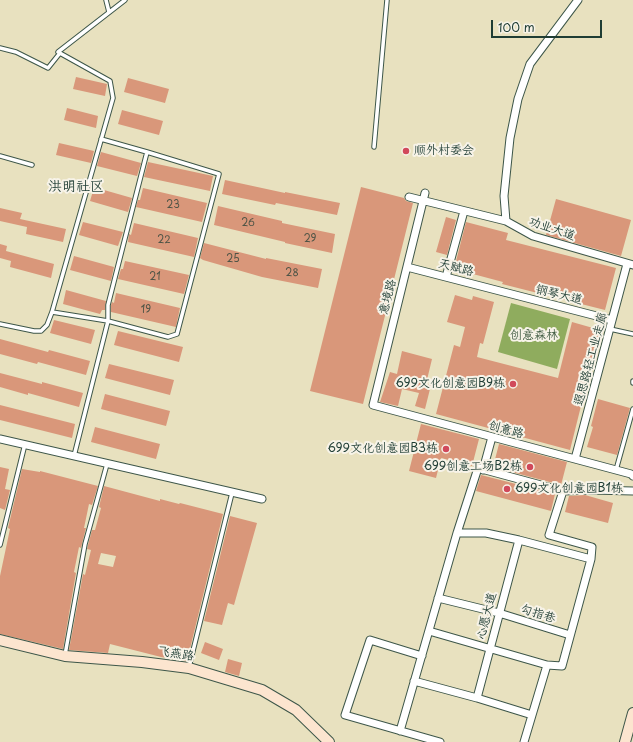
<!DOCTYPE html>
<meta charset="utf-8">
<style>
body{margin:0}
#map{position:relative;width:633px;height:742px;overflow:hidden;background:#e8e1bf;font-family:"Playpen Sans",sans-serif}
canvas{display:block}
.scale{position:absolute;left:491px;top:20px;width:111px;height:18px;box-sizing:border-box;border:2px solid #1f3d34;border-top:0;padding-left:5px;font-size:12px;line-height:14px;white-space:nowrap;color:#1f3d34;-webkit-text-stroke:3px #f7f3e8;paint-order:stroke}
</style>
<div id="map">
<canvas width="633" height="742"></canvas>
<div class="scale">100 m</div>
</div>
<script>
const ctx = document.querySelector('canvas').getContext('2d');
ctx.lineJoin = 'round';
function fill(path, color) { ctx.fillStyle = color; ctx.fill(path, 'evenodd'); }
const shape = rows => new Path2D(rows.map(r => 'M' + r).join(''));
function stroke(path, color, width, dash) { ctx.strokeStyle = color; ctx.lineWidth = width; ctx.lineCap = dash ? 'butt' : 'round'; ctx.setLineDash(dash || []); ctx.stroke(path); }
function label(font, color, halo, rows, align = 'center') {
  ctx.font = font + ' "Playpen Sans","LXGW WenKai TC",sans-serif'; ctx.lineWidth = 4; ctx.setLineDash([]); ctx.textBaseline = 'middle'; ctx.strokeStyle = halo; ctx.fillStyle = color; for (const [text, x, y, turn = 0] of rows) {
    ctx.save(); ctx.translate(x, y); ctx.rotate((+turn || 0) * Math.PI / 180); ctx.textAlign = isNaN(turn) ? turn : align; if (halo) ctx.strokeText(text, 0, 0); ctx.fillText(text, 0, 0); ctx.restore();
  }
}
const forest = shape([
 [511,303,570,319,557,369,498,352]
]);
const building = shape([
 [76,77,107,84,105,96,73,89],
 [128,78,169,89,165,103,124,92],
 [67,108,98,116,96,128,64,120],
 [122,110,163,121,159,135,118,124],
 [59,143,94,151,91,163,56,155],
 [101,152,141,163,137,176,97,166],
 [148,162,213,176,210,191,144,177],
 [225,180,285,193,285,192,340,203,337,215,276,203,275,205,222,194],
 [361,187,404,198,406,201,413,203,363,404,310,391],
 [97,188,132,198,128,212,90,201,93,191,96,192],
 [143,188,207,203,202,222,136,207,138,200,140,200],
 [556,199,631,220,621,256,546,235],
 [218,206,282,221,282,223,335,234,332,253,285,243,285,242,214,225],
 [0,208,22,213,20,219,66,229,63,242,26,234,27,227,0,221],
 [446,217,456,220,447,255,436,252],
 [83,222,123,232,118,246,79,235],
 [466,222,508,233,506,240,616,268,605,310,502,284,503,282,454,269],
 [134,223,198,238,194,257,128,242,129,234,131,235],
 [204,243,266,259,266,258,322,269,318,288,262,277,203,260,200,258],
 [0,244,7,246,6,251,54,264,51,278,10,267,11,261,0,258],
 [74,256,114,267,111,281,70,270],
 [125,261,189,275,184,294,118,279,121,269,123,269],
 [66,290,106,301,105,310,102,310,100,314,63,304],
 [116,293,180,308,176,327,111,312,111,305,112,302,114,303],
 [455,295,472,300,473,296,494,302,483,344,480,343,477,357,558,378,572,322,600,330,570,450,436,414,454,345,460,347,465,327,447,322],
 [54,320,95,330,91,344,50,333],
 [118,331,183,347,179,362,114,345],
 [0,339,48,352,49,350,90,361,86,375,38,362,37,364,0,354],
 [402,351,432,359,426,384,431,385,425,409,415,406,419,393,402,389,398,406,380,402,390,372,397,374],
 [109,364,174,380,170,395,105,378],
 [0,373,42,384,42,382,83,393,79,407,28,393,28,395,0,387],
 [105,394,170,411,166,426,101,409],
 [598,399,630,408,617,455,587,447,593,427,591,426],
 [0,405,75,424,72,438,0,420],
 [421,424,479,439,472,466,441,458,436,478,409,471],
 [95,427,160,444,156,459,91,442],
 [499,444,567,462,561,485,493,467],
 [0,467,9,469,5,489,10,490,5,510,0,508],
 [22,469,40,472,40,471,98,486,92,505,89,504,84,528,86,528,81,548,79,547,74,572,76,573,63,649,0,634,0,576,10,529,8,528,12,511],
 [481,475,555,494,551,511,476,491],
 [104,486,160,501,160,499,179,504,180,503,223,514,187,661,161,657,110,644,108,653,69,650,83,574,85,575,91,550,87,549,88,545,92,530,95,530,101,508,99,507],
 [101,553,116,556,113,567,98,564],
 [585,495,613,503,608,523,565,512,569,496],
 [230,516,257,523,234,605,228,603,222,625,204,621],
 [205,642,223,649,219,660,201,653],
 [228,659,242,663,239,676,225,672]
]);
const lane = shape([
 [106,0,109,12],
 [0,48,16,52,48,68,60,53],
 [374,147,387,0],
 [0,156,32,165],
 [52,312,108,321,168,337,177,334,219,174,147,152],
 [0,324,34,331,41,331,47,325,52,312,113,98,110,81,58,52,125,0],
 [610,329,633,334],
 [633,381,633,383],
 [74,456,108,321,108,305,147,152,101,139],
 [616,470,633,409],
 [0,545,25,444],
 [65,655,85,544,107,464],
 [189,667,232,493]
]);
const street = shape([
 [425,193,373,405,631,474,633,476],
 [409,197,506,221,533,236,633,265],
 [506,221,504,196,510,138,518,99,530,64,578,0],
 [407,267,612,320],
 [446,277,464,211],
 [0,439,262,499],
 [575,459,627,264],
 [483,470,492,437],
 [457,533,486,533,519,540,591,559],
 [438,598,499,613,570,635],
 [429,631,547,665],
 [422,656,370,640,345,715,440,742],
 [414,681,477,698,532,715],
 [477,698,519,540],
 [400,731,457,533,478,468,563,491,592,490,633,491],
 [524,742,547,665,562,666,591,559,592,547,549,535,563,491]
]);
const secondary = shape([
 [0,640,65,656,142,662,189,668,262,690,296,710,329,742],
 [625,742,633,713]
]);
const markers = [
 [406,151,4,"#d1495b"],
 [513,384,4,"#d1495b"],
 [446,449,4,"#d1495b"],
 [530,467,4,"#d1495b"],
 [507,489,4,"#d1495b"]
];
const numberNames = [
 ["23",173,205],
 ["26",248,223],
 ["29",310,239],
 ["22",164,240],
 ["25",233,259],
 ["28",292,273],
 ["21",155,277],
 ["19",146,310]
];
const poiNames = [
 ["顺外村委会",414,151,"left"],
 ["699文化创意园B9栋",505,384],
 ["699文化创意园B3栋",438,449],
 ["699创意工场B2栋",522,467],
 ["699文化创意园B1栋",515,489,"left"]
];
const streetNames = [
 ["功业大道",552,229,19],
 ["天赋路",456,268,14],
 ["钢琴大道",559,295,14],
 ["意境路",388,297,-76],
 ["遐思路轻工业走廊",591,359,-75],
 ["创意路",506,430,15],
 ["勾指巷",538,614,17],
 ["心愿大道",487,616,-76],
 ["飞燕路",176,654,9]
];
const parkNames = [
 ["创意森林",534,336]
];
const quarterNames = [
 ["洪明社区",76,187]
];
fill(forest, '#8fac5e');
fill(building, '#d9977a');
stroke(lane, '#3d5649', 5.5);
stroke(street, '#3d5649', 9);
stroke(secondary, '#3d5649', 12);
stroke(lane, '#fff', 3.5);
stroke(street, '#fff', 7);
stroke(secondary, '#fce5cf', 10);
for (const [x, y, r, color] of markers) { const dot = new Path2D(); dot.arc(x, y, r, 0, 2 * Math.PI); ctx.fillStyle = color; ctx.fill(dot); stroke(dot, '#f7f3e8', 1.5); }
label('10px', '#4e5446', null, numberNames);
label('12px', '#1f3d34', '#f7f3e8', poiNames, 'right');
label('12px', '#1f3d34', '#f7f3e8', streetNames);
label('12px', '#3d593f', '#f7f3e8', parkNames);
label('14px', '#1f3d34', '#f7f3e8', quarterNames);
</script>
